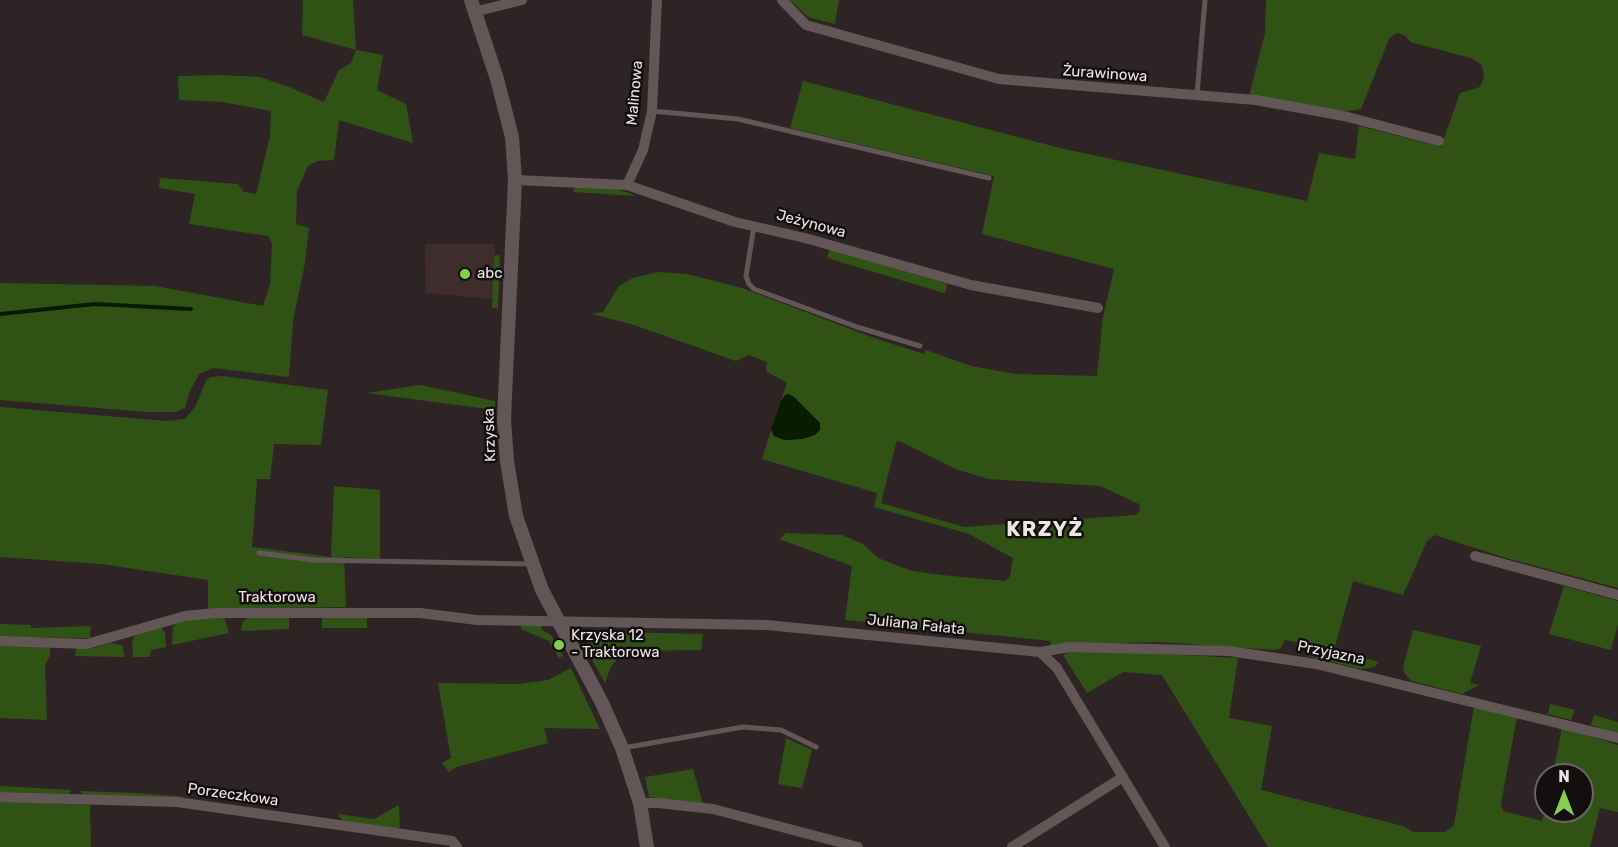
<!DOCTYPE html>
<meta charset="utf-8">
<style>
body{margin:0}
#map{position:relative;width:1618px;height:847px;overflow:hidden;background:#2f2425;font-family:Rubik,sans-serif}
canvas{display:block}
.north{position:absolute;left:1534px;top:763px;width:60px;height:60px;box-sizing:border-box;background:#140f0f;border:2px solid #6a6465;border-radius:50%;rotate:0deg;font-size:16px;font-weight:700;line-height:24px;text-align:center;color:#ece4e5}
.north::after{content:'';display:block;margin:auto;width:21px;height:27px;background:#84cf4d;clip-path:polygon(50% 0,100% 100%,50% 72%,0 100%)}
</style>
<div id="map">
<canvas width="1618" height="847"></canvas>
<div class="north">N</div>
</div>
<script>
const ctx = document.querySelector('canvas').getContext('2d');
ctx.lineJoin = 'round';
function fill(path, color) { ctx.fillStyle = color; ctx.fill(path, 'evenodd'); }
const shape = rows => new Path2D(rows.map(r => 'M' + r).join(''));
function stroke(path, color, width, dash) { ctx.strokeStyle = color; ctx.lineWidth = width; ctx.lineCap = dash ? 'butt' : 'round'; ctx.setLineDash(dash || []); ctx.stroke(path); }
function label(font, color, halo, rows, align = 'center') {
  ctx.font = font + ' Rubik,sans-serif'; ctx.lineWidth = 5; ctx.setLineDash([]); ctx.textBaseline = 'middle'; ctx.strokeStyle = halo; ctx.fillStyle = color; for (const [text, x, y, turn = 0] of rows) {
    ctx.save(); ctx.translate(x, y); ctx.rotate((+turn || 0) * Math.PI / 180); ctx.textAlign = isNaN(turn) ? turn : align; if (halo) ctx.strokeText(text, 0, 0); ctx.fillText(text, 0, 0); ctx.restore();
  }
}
const built = shape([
 [425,244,495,244,493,299,426,293]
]);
const green = shape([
 [303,0,353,0,356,50,383,55,377,90,406,104,413,143,339,120,334,160,317,161,308,166,297,191,296,224,309,228,305,263,293,321,289,377,213,368,199,374,190,391,185,408,176,412,146,412,0,400,0,283,155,286,263,306,270,284,272,243,268,236,189,224,195,194,159,188,160,178,238,184,244,192,256,194,270,136,271,111,222,102,179,100,178,76,221,75,259,77,287,86,324,102,339,70,351,63,356,50,302,35],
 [790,0,839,0,835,24,808,17],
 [1266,0,1618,0,1618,588,1506,558,1435,535,1427,541,1403,595,1353,581,1334,650,1379,662,1374,667,1361,669,1311,657,1301,643,1285,640,1281,648,1275,650,1158,642,1050,645,1051,641,845,620,852,566,779,539,786,533,842,535,863,544,878,558,912,571,942,575,1005,581,1010,576,1013,558,969,534,874,507,877,493,762,459,771,430,774,436,785,440,802,439,815,435,820,423,790,394,786,394,781,401,787,383,766,371,767,362,749,355,736,361,631,324,592,314,603,312,619,286,633,278,658,272,687,274,742,288,877,339,924,354,926,350,971,366,1016,374,1097,376,1103,317,1114,269,982,234,994,176,790,128,803,81,1060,148,1307,201,1319,153,1355,159,1359,126,1441,147,1460,93,1480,87,1484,78,1482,65,1471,58,1410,42,1406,36,1398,33,1390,37,1361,109,1347,111,1249,96,1265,33],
 [897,440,956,469,988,479,1100,486,1139,504,1140,511,1135,515,964,527,881,503],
 [575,187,614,188,637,196,573,192],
 [830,249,947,284,946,290,944,293,827,258],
 [500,255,498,308,492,308,494,256],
 [222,376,328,390,321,445,274,444,270,479,257,479,252,547,331,557,334,486,380,490,380,559,344,557,346,607,208,609,208,580,101,564,0,557,0,407,166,421,185,419,195,407,206,381,211,377],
 [420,385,495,401,495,410,367,393],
 [1564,586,1618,601,1618,624,1611,650,1549,634],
 [367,616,367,628,322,628,322,618],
 [205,617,224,617,229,633,172,645,173,626,178,622],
 [289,617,289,629,241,631,243,621,247,618],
 [0,624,31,625,31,628,91,626,90,638,0,637],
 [521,625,541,626,542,630,551,635,563,656,559,658,549,641,521,629],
 [156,628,162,628,165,633,166,647,151,650,150,657,133,657,132,642,135,636],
 [1413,630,1481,646,1470,683,1479,685,1462,694,1412,681,1405,674,1403,667],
 [618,632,703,634,701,650,625,651,611,666,605,683,586,648,587,641,598,633],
 [110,643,122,645,125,657,75,656,76,648,94,648],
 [0,645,50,647,50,656,45,665,47,720,0,718],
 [1107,651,1238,658,1229,718,1272,726,1261,790,1403,826,1413,832,1445,832,1454,825,1474,706,1517,717,1501,804,1503,811,1542,821,1546,809,1582,811,1582,775,1553,775,1562,727,1618,745,1618,812,1600,808,1590,847,1268,847,1162,675,1123,672,1087,693,1063,655,1070,652],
 [571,668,600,729,544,728,548,743,456,767,449,772,442,763,451,758,438,683,518,684,548,680],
 [1550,704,1575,710,1571,720,1548,714],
 [1594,715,1618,722,1618,734,1591,725],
 [786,738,812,750,802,788,778,784],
 [693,769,703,804,649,797,645,777],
 [0,786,71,790,69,794,0,792],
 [80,791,135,793,188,797,83,796],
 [0,801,90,805,91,847,0,847],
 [399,805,400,827,395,829,357,824,342,820,338,814,374,819]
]);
const water = shape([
 [786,394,794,397,820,423,820,430,815,435,802,439,785,440,774,436,771,430,781,401]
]);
const stream = shape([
 [0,314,95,304,191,309]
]);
const service = shape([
 [1197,95,1205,0],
 [652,111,738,119,989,178],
 [754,226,746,276,749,284,754,289,857,327,920,346],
 [259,553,314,560,530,564],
 [623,748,743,727,781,730,816,747]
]);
const minor = shape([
 [782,0,806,25,999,79,1256,100,1344,116,1439,141],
 [474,12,522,0],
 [515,180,627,185,735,222,805,238,971,285,1098,308],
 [627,185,643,150,652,111,657,0],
 [1475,556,1618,595],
 [0,641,87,644,185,616,215,613,420,613,477,620,767,625,1040,652,1070,647,1229,651,1316,664,1618,738],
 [1040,652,1057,668,1165,847],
 [0,797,177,802,452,841,457,847],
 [640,803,658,803,713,809,858,847],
 [1012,847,1123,777]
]);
const tertiary = shape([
 [471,0,497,79,512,137,515,180,504,419,507,461,516,516,542,590,602,703,622,748,640,803,647,847]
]);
const markers = [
 [465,274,6,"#84cf4d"],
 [559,645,6,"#84cf4d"]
];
const streetNames = [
 ["Żurawinowa",1105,74,4],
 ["Malinowa",635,93,-85],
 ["Jeżynowa",811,224,15],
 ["Krzyska",490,435,-92],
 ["Traktorowa",277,598],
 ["Juliana Fałata",916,625,6],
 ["Przyjazna",1331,653,12],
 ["Porzeczkowa",233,795,8]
];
const poiNames = [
 ["abc",477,274],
 ["Krzyska 12",571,636],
 ["- Traktorowa",571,653]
];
const districtNames = [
 ["KRZYŻ",1045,530]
];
fill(built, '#3f2d2e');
fill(green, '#305315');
fill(water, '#081c00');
stroke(stream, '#081c00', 4);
stroke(service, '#635657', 5);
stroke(minor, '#635657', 10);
stroke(tertiary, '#635657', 14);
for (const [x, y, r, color] of markers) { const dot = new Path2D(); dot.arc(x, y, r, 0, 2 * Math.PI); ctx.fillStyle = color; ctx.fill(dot); stroke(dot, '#140f0f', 2); }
label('15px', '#ece4e5', '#140f0f', streetNames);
label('15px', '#ece4e5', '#140f0f', poiNames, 'left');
ctx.letterSpacing = '1.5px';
label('bold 21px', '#ece4e5', '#140f0f', districtNames);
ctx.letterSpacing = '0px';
</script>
